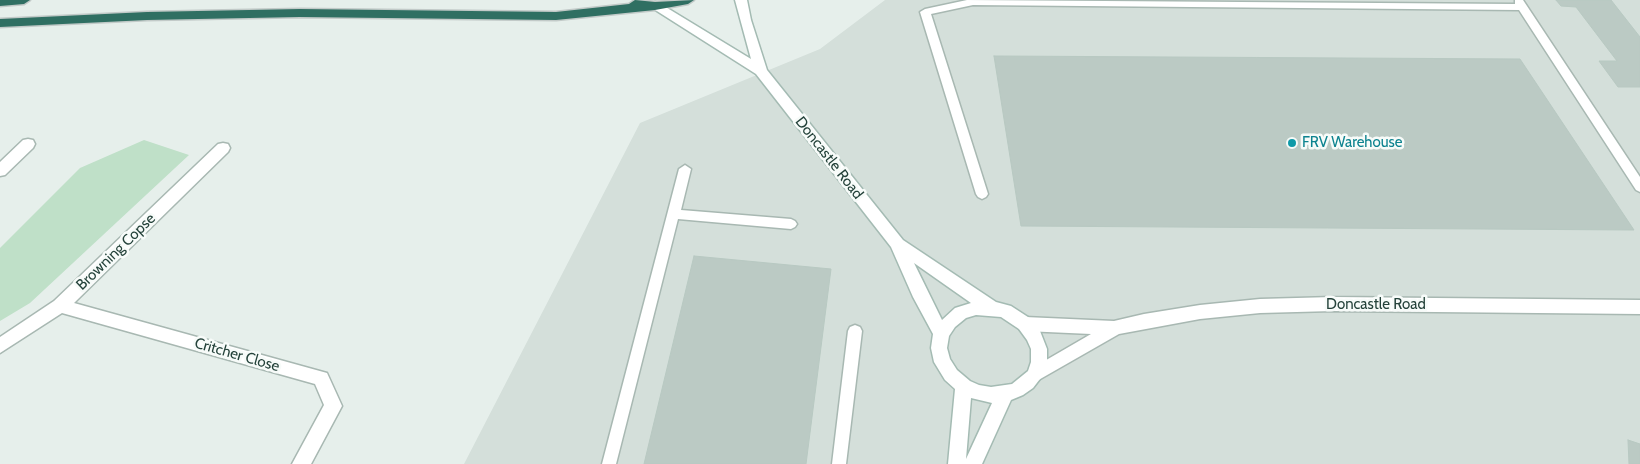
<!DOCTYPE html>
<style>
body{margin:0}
canvas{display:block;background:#e6efeb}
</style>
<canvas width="1640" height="464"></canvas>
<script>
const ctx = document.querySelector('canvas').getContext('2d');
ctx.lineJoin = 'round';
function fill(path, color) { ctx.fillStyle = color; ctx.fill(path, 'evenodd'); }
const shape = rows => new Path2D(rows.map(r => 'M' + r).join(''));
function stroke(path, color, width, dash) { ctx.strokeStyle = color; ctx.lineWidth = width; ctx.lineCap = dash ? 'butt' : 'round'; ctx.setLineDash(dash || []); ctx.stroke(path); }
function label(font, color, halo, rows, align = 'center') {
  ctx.font = font + ' Cabin,sans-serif'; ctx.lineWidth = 5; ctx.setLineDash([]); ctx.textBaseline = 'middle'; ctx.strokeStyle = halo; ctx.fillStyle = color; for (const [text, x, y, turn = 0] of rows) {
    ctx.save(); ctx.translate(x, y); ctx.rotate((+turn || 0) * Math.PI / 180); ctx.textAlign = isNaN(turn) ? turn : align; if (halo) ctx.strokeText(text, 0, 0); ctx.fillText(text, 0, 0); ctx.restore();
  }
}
const built = shape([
 [885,0,1640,0,1640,464,464,464,640,123,820,49]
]);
const green = shape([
 [144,140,189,155,30,303,0,321,0,248,80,168]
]);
const building = shape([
 [1556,0,1611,0,1640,37,1640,87,1618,87,1599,61,1617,61,1576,7,1561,6,1556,0],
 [994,56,1520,59,1634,230,1021,226,994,56],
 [694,256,831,269,806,464,644,464,694,256],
 [1628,440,1640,444,1640,464,1629,464,1628,440]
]);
const lane = shape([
 [967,0,1515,4,1515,0,1523,0,1640,177,1640,192,1636,190,1519,10,973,5,931,14,988,194,986,197,982,199,978,197,976,194,920,12,925,9,967,0],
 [685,165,691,169,681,210,791,219,795,221,797,224,795,227,791,229,678,219,616,464,602,464,679,169,685,165],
 [855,325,860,327,862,331,846,464,832,464,848,331,850,327,855,325]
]);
const street = shape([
 [28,139,33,140,35,144,33,148,5,175,0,176,0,162,23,140,28,139],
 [223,143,228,144,230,148,228,152,74,303,327,373,342,406,311,464,292,464,324,405,315,384,62,313,0,353,0,337,54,301,218,144,223,143],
 [1333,297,1640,300,1640,314,1333,311,1260,313,1200,319,1119,334,1035,382,1029,380,1027,375,1029,370,1091,334,1025,331,1019,329,1017,324,1019,319,1025,317,1114,321,1144,314,1200,305,1260,299,1333,297]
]);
const secondary = shape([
 [735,0,747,0,751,20,767,70,903,240,996,302,1011,306,1031,319,1040,331,1047,349,1047,362,1043,375,1033,388,1023,395,1011,400,982,464,948,464,955,389,945,380,934,362,931,348,933,334,913,297,891,247,756,74,649,6,655,2,659,3,751,59,735,0],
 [914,263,971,303,955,308,942,320,914,263],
 [976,315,1001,317,1019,329,1027,340,1031,349,1031,362,1028,371,1012,384,991,387,979,385,970,381,957,370,950,359,947,348,949,336,955,327,966,318,976,315],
 [971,398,992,403,966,459,971,398]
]);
const highway = shape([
 [0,0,30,0,24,4,0,6,0,0],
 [635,0,655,2,694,0,688,4,655,10,556,20,300,17,147,20,0,27,0,19,147,12,300,9,556,12,629,4,635,0]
]);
const markers = [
 [1292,143,5,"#0f9aa8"]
];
const cultureNames = [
 ["FRV Warehouse",1302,143]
];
const streetNames = [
 ["Doncastle Road",829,158,52],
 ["Browning Copse",116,252,-44],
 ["Doncastle Road",1376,305],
 ["Critcher Close",237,355,16]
];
fill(built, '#d4dfda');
fill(green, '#bfe0c8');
fill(building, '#bbcac4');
stroke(building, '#b8c9c2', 1);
stroke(lane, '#a8b8b2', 3);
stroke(street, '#a8b8b2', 3);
stroke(secondary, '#a4bbb3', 3);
stroke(highway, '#c2cac8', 3);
fill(lane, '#fff');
fill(street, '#fff');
fill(secondary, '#fff');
fill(highway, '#2f6f62');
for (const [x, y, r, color] of markers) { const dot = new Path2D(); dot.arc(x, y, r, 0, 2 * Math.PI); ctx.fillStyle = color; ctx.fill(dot); stroke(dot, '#f7fbf9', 2); }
label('15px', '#0d838f', '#f7fbf9', cultureNames, 'left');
label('15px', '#24423a', '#f7fbf9', streetNames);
</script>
